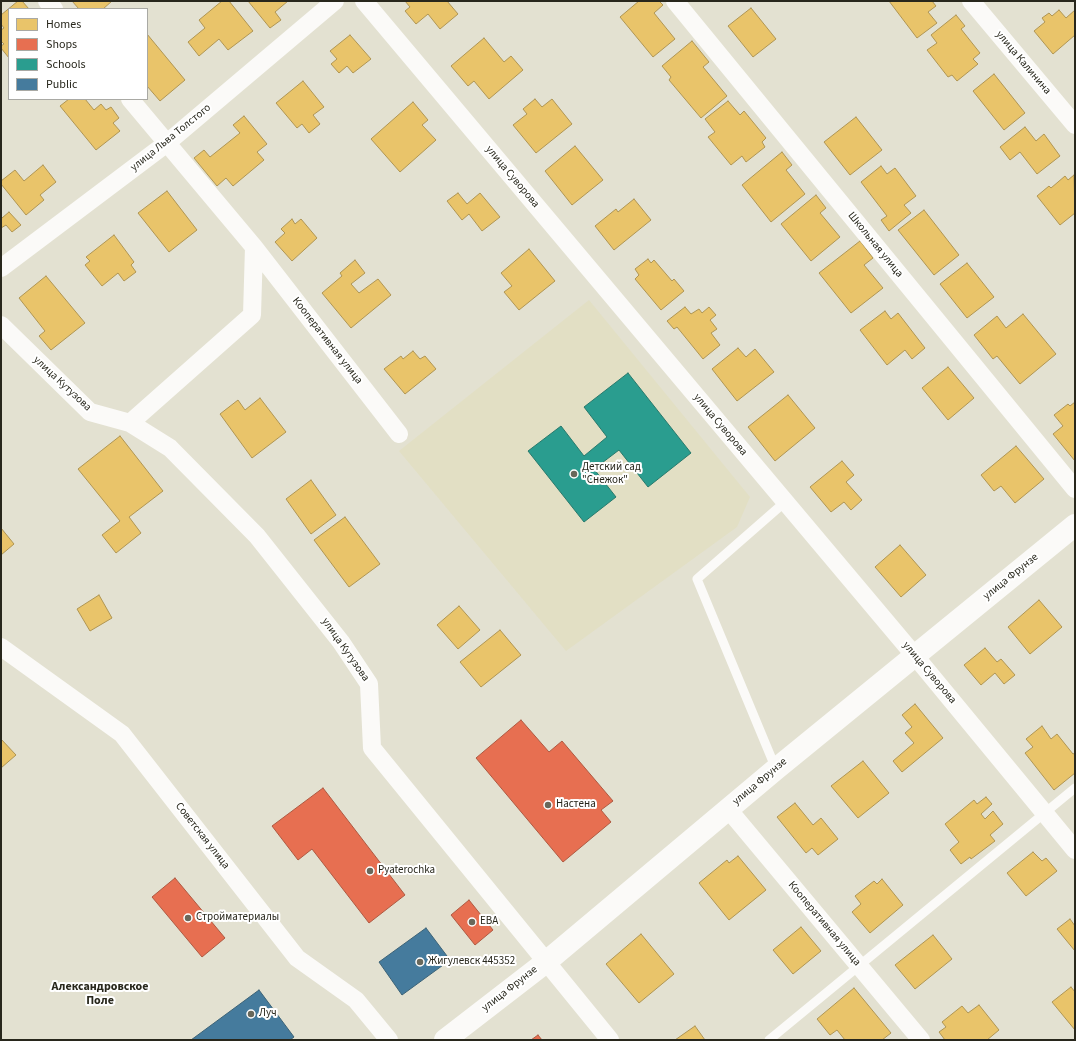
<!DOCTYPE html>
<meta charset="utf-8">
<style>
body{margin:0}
#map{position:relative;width:1076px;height:1041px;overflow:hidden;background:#e3e1d1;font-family:"Source Sans 3",sans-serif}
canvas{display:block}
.frame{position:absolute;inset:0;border:2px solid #28271c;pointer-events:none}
.legend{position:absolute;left:8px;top:8px;width:140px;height:92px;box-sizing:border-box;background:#fff;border:1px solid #a9a9a4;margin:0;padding:5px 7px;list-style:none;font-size:12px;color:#28271c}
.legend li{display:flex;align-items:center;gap:8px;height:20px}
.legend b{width:20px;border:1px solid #a9a9a4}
</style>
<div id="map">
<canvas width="1076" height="1041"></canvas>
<div class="frame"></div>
<ul class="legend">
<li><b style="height:11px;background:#e9c46a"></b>Homes</li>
<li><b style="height:11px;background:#e76f51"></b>Shops</li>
<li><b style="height:11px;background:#2a9d8f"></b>Schools</li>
<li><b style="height:11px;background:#457b9d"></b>Public</li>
</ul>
</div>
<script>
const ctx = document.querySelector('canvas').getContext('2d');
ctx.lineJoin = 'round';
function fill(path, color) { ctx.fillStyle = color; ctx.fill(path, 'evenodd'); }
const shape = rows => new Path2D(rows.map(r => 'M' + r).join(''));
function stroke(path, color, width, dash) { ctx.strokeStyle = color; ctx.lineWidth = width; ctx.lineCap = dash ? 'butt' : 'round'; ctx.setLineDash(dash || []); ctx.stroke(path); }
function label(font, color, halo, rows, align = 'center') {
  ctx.font = font + ' "Source Sans 3",sans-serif'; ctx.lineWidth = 4; ctx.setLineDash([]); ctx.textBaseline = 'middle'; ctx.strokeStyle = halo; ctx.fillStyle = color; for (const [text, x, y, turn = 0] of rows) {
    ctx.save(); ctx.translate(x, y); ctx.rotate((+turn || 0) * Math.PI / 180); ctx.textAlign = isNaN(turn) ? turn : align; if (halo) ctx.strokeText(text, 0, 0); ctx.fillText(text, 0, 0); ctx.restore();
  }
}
const built = shape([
 [589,300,750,497,737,527,566,651,399,451]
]);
const homes = shape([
 [18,1,22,1,29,9,9,9,9,58,1,48,1,46,4,44,1,41,1,30,4,28,1,24,1,15,18,1],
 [72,1,112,1,103,9,79,9,72,1],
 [222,1,229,1,253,31,228,50,219,39,199,56,188,42,205,28,199,20,222,1],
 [248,1,288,1,275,12,281,20,270,28,248,1],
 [405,1,447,1,458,14,440,29,428,14,416,24,405,11,410,7,405,1],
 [639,1,659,1,663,5,654,13,675,39,653,57,620,17,639,1],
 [889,1,932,1,936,6,928,12,937,23,917,38,889,1],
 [751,8,776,39,753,57,728,26,751,8],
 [1059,10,1066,18,1075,10,1075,35,1053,54,1034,31,1045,22,1042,18,1049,13,1052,16,1059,10],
 [956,15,965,26,961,29,980,53,973,59,978,64,957,81,952,75,948,77,927,50,937,43,931,35,956,15],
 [147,34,185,80,160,101,147,86,147,34],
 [350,35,371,59,353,73,347,66,339,73,331,64,337,59,330,51,350,35],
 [484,38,504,62,511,56,523,70,489,99,474,81,468,86,451,66,484,38],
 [692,41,709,62,703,67,727,96,701,118,669,80,671,77,662,66,692,41],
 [994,74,1025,113,1004,130,973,91,994,74],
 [303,81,324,107,313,115,320,124,309,133,302,124,297,128,276,103,303,81],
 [69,99,85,99,94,110,101,104,106,110,111,107,119,118,113,123,120,131,96,150,60,106,69,99],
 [535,99,542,107,552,99,572,124,536,153,513,125,527,114,523,109,535,99],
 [728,101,740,115,744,111,766,138,762,142,765,147,746,162,742,156,731,165,708,137,715,132,705,119,728,101],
 [413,102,428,120,422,125,436,140,400,172,371,139,413,102],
 [244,116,267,144,257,152,264,160,233,186,226,178,217,186,194,158,204,150,210,157,240,133,233,125,244,116],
 [856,117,882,150,850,175,824,142,856,117],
 [1025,127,1036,141,1044,134,1060,156,1037,174,1020,152,1010,160,1000,147,1025,127],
 [575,146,603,180,572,205,545,171,575,146],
 [782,152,792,165,786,170,805,194,771,222,742,185,782,152],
 [43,165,56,182,40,195,44,200,26,215,1,184,1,181,15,170,24,181,43,165],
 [881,166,887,174,895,168,916,196,904,205,911,213,889,231,881,220,887,216,861,182,881,166],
 [1074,175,1075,213,1060,225,1037,196,1049,186,1051,188,1065,176,1068,180,1074,175],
 [167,191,197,230,169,252,138,213,167,191],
 [458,193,467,204,480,193,500,217,482,231,469,214,462,220,447,201,458,193],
 [816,195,826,208,820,213,840,237,811,261,781,224,816,195],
 [634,199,651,220,614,250,595,226,616,209,618,212,634,199],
 [924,210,959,255,934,275,898,230,924,210],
 [9,212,21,225,12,232,6,225,1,228,1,217,2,218,9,212],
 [292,219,295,224,301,219,317,238,292,261,275,242,285,233,281,229,292,219],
 [114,235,134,262,131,265,136,272,124,281,118,273,102,286,85,265,90,261,86,257,114,235],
 [860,241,873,258,864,265,883,288,851,313,819,273,860,241],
 [529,249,555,281,519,310,504,292,512,286,501,273,529,249],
 [648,259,651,263,654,260,672,281,674,279,684,291,661,310,635,279,639,275,635,269,648,259],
 [355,260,365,273,351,284,359,293,378,279,391,295,351,328,322,293,342,276,340,273,355,260],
 [967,263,994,297,967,318,940,284,967,263],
 [46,276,85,323,51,350,39,336,45,331,19,298,46,276],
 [685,307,691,314,699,309,702,313,709,307,716,315,710,320,717,329,711,333,720,345,703,359,677,327,674,329,667,321,685,307],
 [885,311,891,319,898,313,925,348,912,359,905,350,887,365,860,330,885,311],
 [1023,314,1056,354,1020,384,997,356,993,359,974,335,997,316,1006,328,1023,314],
 [738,348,746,357,755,349,774,372,737,401,712,369,738,348],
 [413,351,420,359,425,356,436,369,405,394,384,369,401,356,403,359,413,351],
 [948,367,974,398,948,420,922,388,948,367],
 [788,395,815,428,775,461,748,427,788,395],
 [260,398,286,432,252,458,220,414,238,400,245,410,260,398],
 [1075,402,1075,461,1053,434,1063,426,1054,415,1068,404,1070,406,1075,402],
 [120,436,163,491,129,517,141,533,116,553,102,535,120,521,78,469,120,436],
 [1016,446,1044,479,1015,503,1001,486,994,491,981,475,1016,446],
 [842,461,854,475,846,482,862,500,851,510,844,502,831,512,810,487,842,461],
 [311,480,336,515,311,534,286,499,311,480],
 [345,517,380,564,349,587,314,540,345,517],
 [1,528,14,544,1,555,1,528],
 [900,545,926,575,901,597,875,567,900,545],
 [99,595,112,618,90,631,77,609,99,595],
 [1039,600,1062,627,1030,654,1008,627,1039,600],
 [459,606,480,630,458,649,437,625,459,606],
 [500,630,521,655,481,687,460,662,500,630],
 [985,648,997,662,1001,659,1015,675,1004,684,995,673,981,685,964,665,985,648],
 [915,704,943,738,902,772,893,761,914,743,905,733,912,727,902,715,915,704],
 [1042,726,1051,739,1057,734,1073,754,1075,753,1075,773,1054,790,1025,753,1033,747,1026,739,1042,726],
 [1,739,16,755,1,768,1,739],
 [863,761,889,793,858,818,831,786,863,761],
 [986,797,992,804,981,814,985,819,993,811,1003,824,990,835,995,841,971,859,970,857,961,864,950,850,959,842,945,824,974,800,977,804,986,797],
 [795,803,813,825,821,818,838,839,818,855,812,848,806,853,777,817,795,803],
 [1033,852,1042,861,1046,858,1057,871,1026,896,1007,873,1033,852],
 [738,856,766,890,729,920,699,883,727,860,729,863,738,856],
 [882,879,903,905,870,933,852,912,861,904,855,896,874,881,877,884,882,879],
 [1070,919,1075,926,1075,951,1057,929,1070,919],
 [801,927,821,951,793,974,773,950,801,927],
 [641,934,674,974,639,1003,606,964,641,934],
 [933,935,952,959,915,989,895,965,933,935],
 [1071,987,1075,992,1075,1030,1052,1002,1071,987],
 [854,988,891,1033,882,1040,845,1040,837,1030,830,1035,817,1019,854,988],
 [979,1005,999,1030,987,1040,945,1040,939,1032,946,1027,942,1022,962,1006,968,1013,979,1005],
 [695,1026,705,1040,675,1040,695,1026]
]);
const shops = shape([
 [521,720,549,752,562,741,613,801,601,810,611,822,563,862,476,758,521,720],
 [323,788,405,895,369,923,312,849,298,860,272,826,323,788],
 [175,878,225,938,202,957,152,897,175,878],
 [469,900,493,930,475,945,451,915,469,900],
 [538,1035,542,1040,531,1040,538,1035]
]);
const schools = shape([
 [628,373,691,453,648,487,619,450,594,469,616,497,584,522,528,451,561,426,584,456,607,437,584,407,628,373]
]);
const public = shape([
 [426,928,450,960,402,995,379,962,426,928],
 [259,990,294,1037,290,1040,191,1040,259,990]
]);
const lane = shape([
 [776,769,697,579,785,502],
 [769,1040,1075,788]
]);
const street = shape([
 [47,1,54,9],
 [364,1,915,656,1075,850],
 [675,1,1075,489],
 [971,1,1075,125],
 [130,99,254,247,252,315,130,423],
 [254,247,399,434],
 [1,268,167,143,335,1],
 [1,325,90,412,130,423,170,448,257,536,341,642,369,684,372,748,610,1040],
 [1,647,122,734,297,958,356,1000,389,1040],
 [728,809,921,1040]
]);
const secondary = shape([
 [445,1040,546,962,776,769,1075,525]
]);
const markers = [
 [574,474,4,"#69685b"],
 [548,805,4,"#69685b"],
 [370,871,4,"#69685b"],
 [188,918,4,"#69685b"],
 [472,922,4,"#69685b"],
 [420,962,4,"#69685b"],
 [251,1014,4,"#69685b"]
];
const streetNames = [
 ["улица Калинина",1023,63,50],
 ["улица Льва Толстого",171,138,-39],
 ["улица Суворова",512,177,50],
 ["Школьная улица",875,245,51],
 ["Кооперативная улица",327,341,52],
 ["улица Кутузова",62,384,43],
 ["улица Суворова",720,425,50],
 ["улица Фрунзе",1011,577,-39],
 ["улица Кутузова",345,650,55],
 ["улица Суворова",929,673,50],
 ["улица Фрунзе",760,782,-40],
 ["Советская улица",202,836,52],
 ["Кооперативная улица",824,924,50],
 ["улица Фрунзе",510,989,-38]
];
const poiNames = [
 ["Детский сад",582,468],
 ["\"Снежок\"",582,481],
 ["Настена",556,805],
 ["Pyaterochka",378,871],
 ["Стройматериалы",196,918],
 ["ЕВА",480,922],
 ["Жигулевск 445352",428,962],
 ["Луч",259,1014]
];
const neighbourhoodNames = [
 ["Александровское",100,987],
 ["Поле",100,1001]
];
fill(built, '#e2dfc4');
fill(homes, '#e9c46a');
stroke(homes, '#af9553', 1);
fill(shops, '#e76f51');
stroke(shops, '#ae5941', 1);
fill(schools, '#2a9d8f');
stroke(schools, '#297a6c', 1);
fill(public, '#457b9d');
stroke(public, '#3c6276', 1);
stroke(lane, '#fbfaf8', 9);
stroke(street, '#fbfaf8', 18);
stroke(secondary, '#fbfaf8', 22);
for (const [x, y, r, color] of markers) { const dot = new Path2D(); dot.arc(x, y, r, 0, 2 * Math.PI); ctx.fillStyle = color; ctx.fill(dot); stroke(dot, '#fff', 1.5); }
label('11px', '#28271c', '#fff', streetNames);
label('11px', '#28271c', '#fff', poiNames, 'left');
label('bold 12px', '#28271c', '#fff', neighbourhoodNames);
</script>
